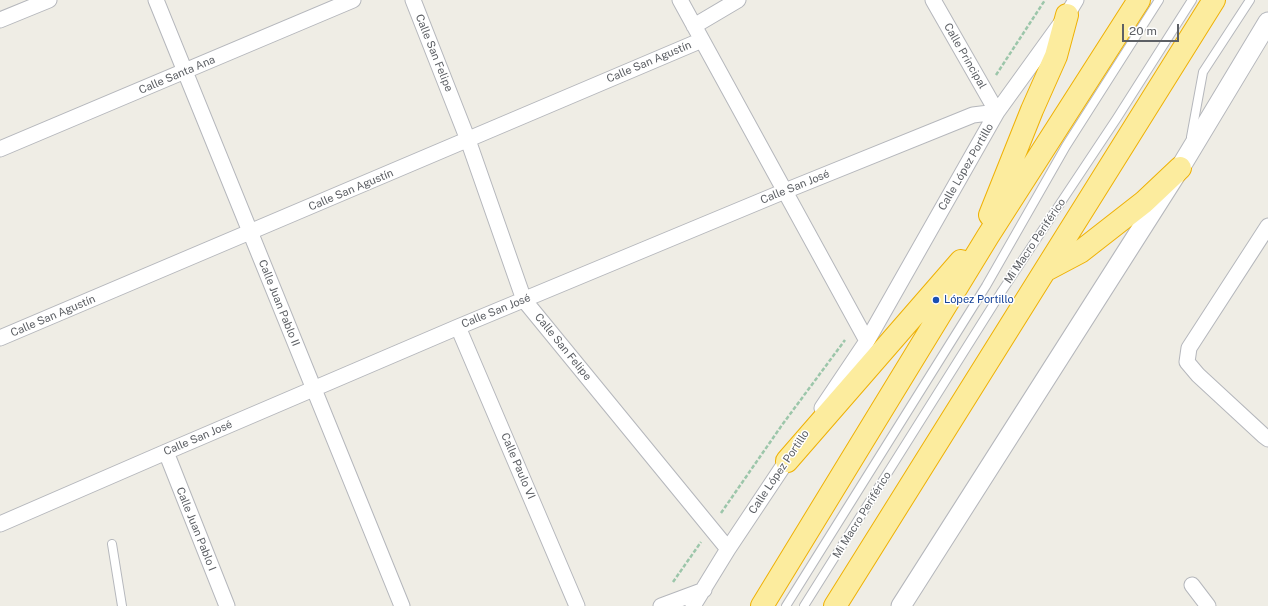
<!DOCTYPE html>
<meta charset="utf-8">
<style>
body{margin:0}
#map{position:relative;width:1268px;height:606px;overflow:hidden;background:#efede5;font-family:"Public Sans",sans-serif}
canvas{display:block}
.scale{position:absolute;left:1122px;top:24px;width:57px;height:18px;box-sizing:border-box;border:2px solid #5d6065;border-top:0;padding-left:5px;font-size:12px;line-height:14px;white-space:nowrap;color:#5d6065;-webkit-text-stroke:3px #fff;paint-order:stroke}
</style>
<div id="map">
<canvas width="1268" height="606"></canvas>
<div class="scale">20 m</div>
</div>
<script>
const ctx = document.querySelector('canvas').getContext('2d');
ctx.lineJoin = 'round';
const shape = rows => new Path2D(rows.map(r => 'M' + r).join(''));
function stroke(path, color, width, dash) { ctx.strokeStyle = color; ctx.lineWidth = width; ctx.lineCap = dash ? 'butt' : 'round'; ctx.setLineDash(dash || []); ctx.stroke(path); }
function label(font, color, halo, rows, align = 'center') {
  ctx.font = font + ' "Public Sans",sans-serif'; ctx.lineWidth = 3; ctx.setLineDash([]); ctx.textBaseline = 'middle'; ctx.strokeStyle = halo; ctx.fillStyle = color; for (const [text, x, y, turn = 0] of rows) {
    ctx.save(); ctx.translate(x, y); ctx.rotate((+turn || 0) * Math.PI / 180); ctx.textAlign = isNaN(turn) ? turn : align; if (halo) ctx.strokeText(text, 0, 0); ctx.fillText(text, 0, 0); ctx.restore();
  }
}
const path = shape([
 [996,75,1045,0],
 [721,513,782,425,845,340],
 [673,582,701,542]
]);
const service = shape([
 [1191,137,1203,72,1250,0],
 [112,544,122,606],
 [786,606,986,286,1066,146,1159,0],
 [804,606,1002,291,1117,118,1192,0]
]);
const minor = shape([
 [156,0,402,606],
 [413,0,468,140,524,300,728,549],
 [680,0,867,341],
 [0,20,49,0],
 [694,26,738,0],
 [0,149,353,0],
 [1268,226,1189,348,1187,362,1198,375,1264,436,1268,439],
 [458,327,577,606],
 [0,338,702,40],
 [822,408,867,341,997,112,1067,15,1076,0],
 [166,452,227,606],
 [0,524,166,452,458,327,785,191,973,115,997,112,933,0],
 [1192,585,1208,606],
 [661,606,704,590],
 [693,606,728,549,792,453]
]);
const tertiary = shape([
 [901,606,1180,168,1268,22]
]);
const trunk = shape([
 [990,215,1032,110,1056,56,1067,15],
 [1046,270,1080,252,1144,202,1180,168],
 [787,461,961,261],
 [762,606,988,236,1139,0],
 [835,606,1214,0]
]);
const markers = [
 [936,300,4,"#1a4fb4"]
];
const streetNames = [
 ["Calle San Felipe",434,53,68],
 ["Calle Principal",965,56,60],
 ["Calle San Agustín",649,62,-23],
 ["Calle Santa Ana",177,75,-23],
 ["Calle López Portillo",966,167,-60],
 ["Calle San José",795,187,-22],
 ["Calle San Agustín",351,190,-23],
 ["Mi Macro Periférico",1035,241,-56],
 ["Calle Juan Pablo II",279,303,68],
 ["Calle San José",496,311,-22],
 ["Calle San Agustín",53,316,-23],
 ["Calle San Felipe",563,347,51],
 ["Calle San José",198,438,-23],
 ["Calle Paulo VI",518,466,67],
 ["Calle López Portillo",779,472,-56],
 ["Mi Macro Periférico",862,515,-58],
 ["Calle Juan Pablo I",196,529,68]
];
const transitNames = [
 ["López Portillo",944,300]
];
stroke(service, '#b5b7bc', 10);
stroke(minor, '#b5b7bc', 17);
stroke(tertiary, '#b5b7bc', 21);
stroke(trunk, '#efb105', 24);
stroke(path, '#9cc6aa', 2.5, [4, 2]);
stroke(service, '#fff', 8);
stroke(minor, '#fff', 15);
stroke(tertiary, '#fff', 19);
stroke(trunk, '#fcec9e', 22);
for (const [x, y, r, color] of markers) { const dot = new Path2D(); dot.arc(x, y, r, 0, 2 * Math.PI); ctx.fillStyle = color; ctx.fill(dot); stroke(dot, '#fff', 1.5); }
label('11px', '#5d6065', '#fff', streetNames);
label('11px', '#164399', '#fff', transitNames, 'left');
</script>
